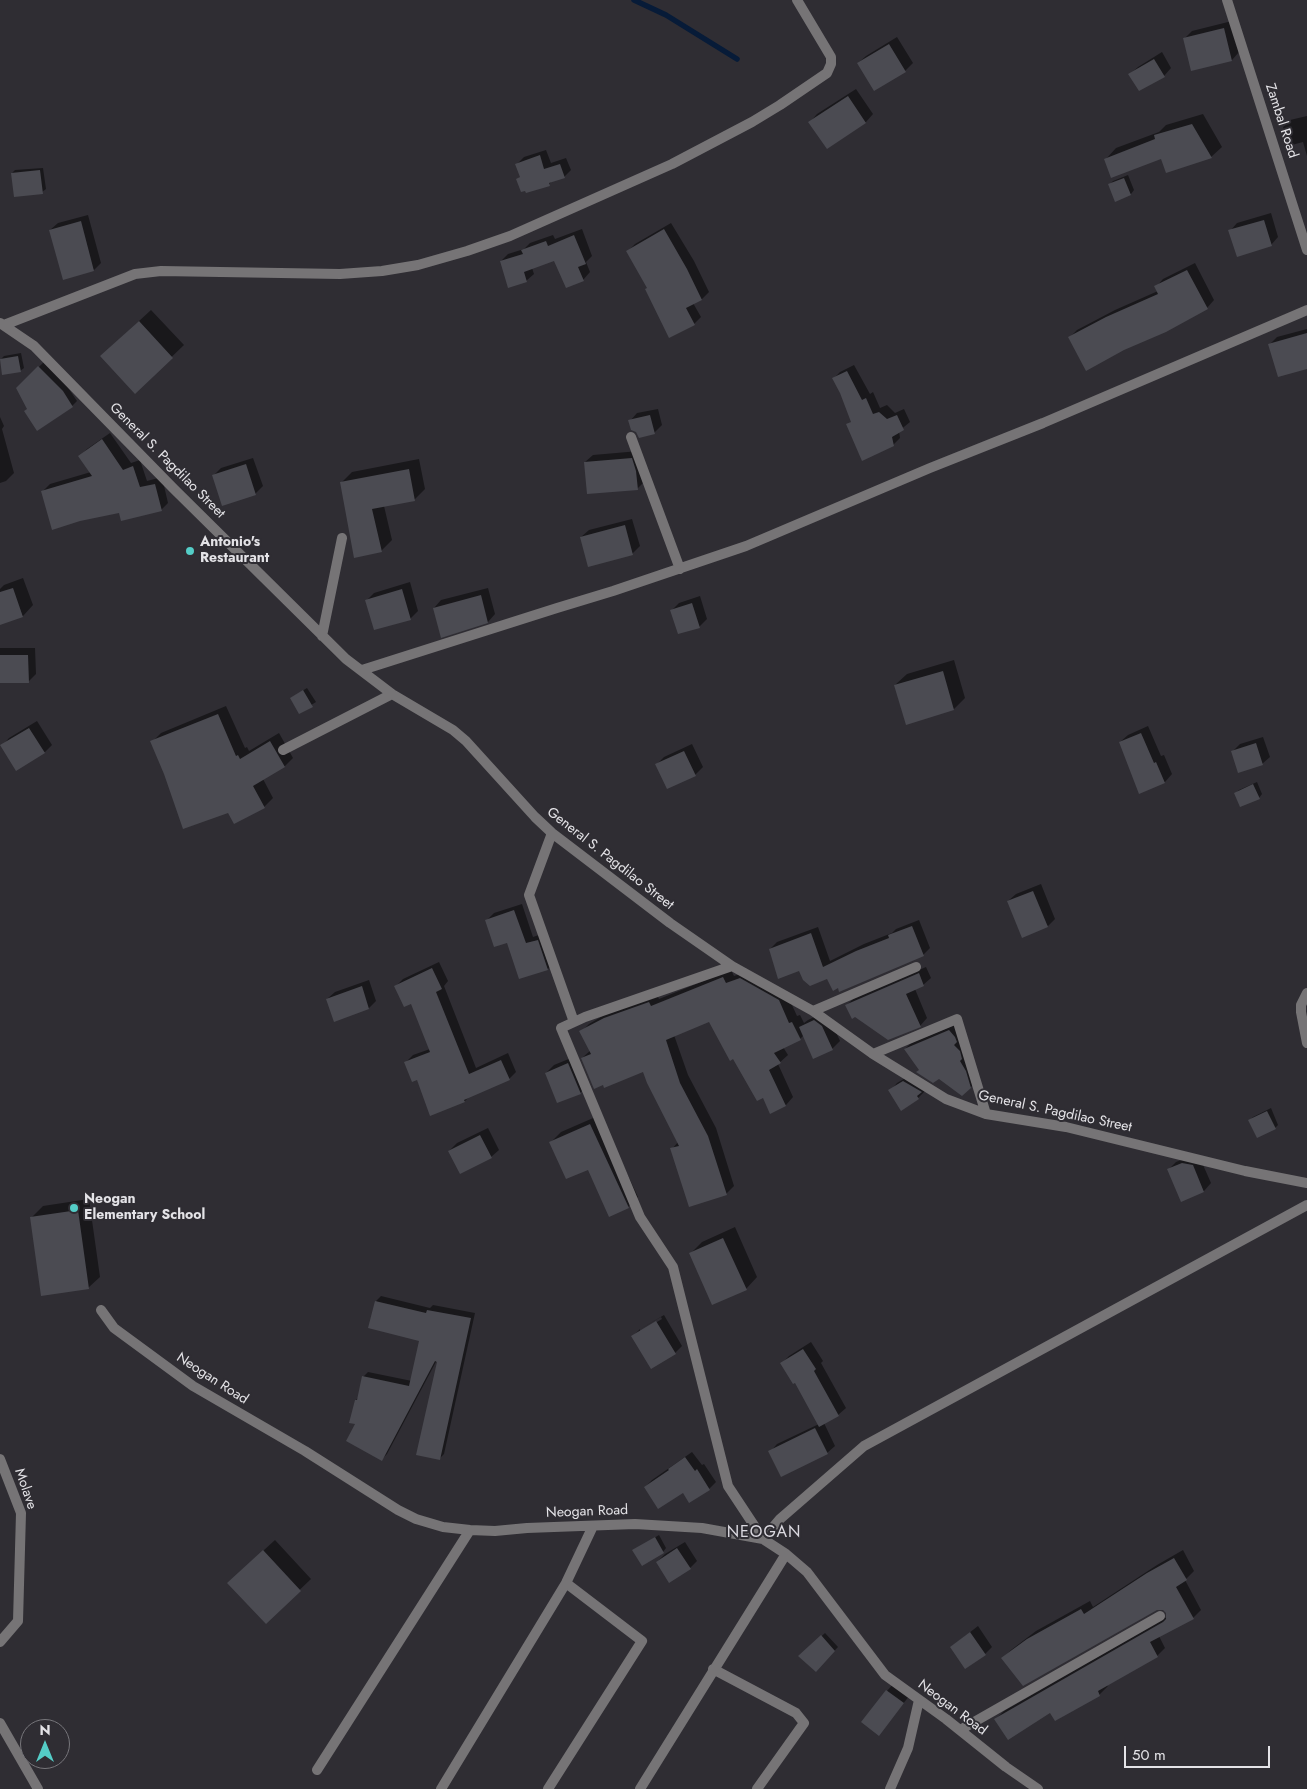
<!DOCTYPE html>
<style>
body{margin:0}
#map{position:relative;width:1307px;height:1789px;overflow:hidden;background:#2f2d33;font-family:Jost,sans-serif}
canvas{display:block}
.north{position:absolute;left:20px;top:1719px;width:50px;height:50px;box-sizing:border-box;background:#2f2d33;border:1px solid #77767b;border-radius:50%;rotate:0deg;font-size:14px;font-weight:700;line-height:20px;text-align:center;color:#e4e3e7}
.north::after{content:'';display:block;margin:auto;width:18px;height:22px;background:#54cdc7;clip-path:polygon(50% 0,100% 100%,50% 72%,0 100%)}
.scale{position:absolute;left:1124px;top:1746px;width:146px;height:22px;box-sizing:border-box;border:2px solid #e4e3e7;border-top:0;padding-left:6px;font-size:15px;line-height:18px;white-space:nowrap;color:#e4e3e7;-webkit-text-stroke:4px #2f2d33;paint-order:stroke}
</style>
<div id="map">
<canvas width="1307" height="1789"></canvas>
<div class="north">N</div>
<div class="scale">50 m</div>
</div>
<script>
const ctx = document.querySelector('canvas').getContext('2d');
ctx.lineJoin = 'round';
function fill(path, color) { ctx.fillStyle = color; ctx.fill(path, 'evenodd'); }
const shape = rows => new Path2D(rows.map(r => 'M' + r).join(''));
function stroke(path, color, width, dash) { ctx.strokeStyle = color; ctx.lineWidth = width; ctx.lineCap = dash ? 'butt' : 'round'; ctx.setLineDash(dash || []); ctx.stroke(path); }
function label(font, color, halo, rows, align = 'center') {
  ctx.font = font + ' Jost,sans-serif'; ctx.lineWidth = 4; ctx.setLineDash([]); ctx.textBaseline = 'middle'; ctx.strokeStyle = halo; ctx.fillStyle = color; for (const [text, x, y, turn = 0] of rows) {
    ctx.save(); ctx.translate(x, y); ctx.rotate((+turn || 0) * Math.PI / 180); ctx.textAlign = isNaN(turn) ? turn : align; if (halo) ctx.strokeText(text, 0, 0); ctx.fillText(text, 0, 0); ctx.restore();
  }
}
const shadow = shape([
 [1232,21,1239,52,1232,60,1192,69,1184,39,1192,31],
 [897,37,913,63,905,71,874,89,858,63,866,56],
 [1162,52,1171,68,1164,76,1130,74,1138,67],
 [856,89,873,114,866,122,827,147,810,122,817,114],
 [1203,114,1222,147,1211,157,1106,159,1116,148,1159,132,1166,125],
 [1307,116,1307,156,1303,142,1288,146,1283,127,1290,120],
 [546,150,551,163,566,158,571,170,564,177,552,181,549,184,518,179,521,176,517,164,524,157],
 [43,168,46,189,42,192,12,173,15,170],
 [1128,175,1134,190,1131,194,1115,200,1109,185,1113,181],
 [1271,213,1278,237,1271,245,1230,231,1237,223],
 [88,215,101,263,94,270,50,230,58,223],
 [671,223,694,261,709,292,702,299,693,303,701,317,694,324,649,288,628,251,635,244],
 [582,229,592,256,586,262,590,272,583,280,555,260,532,268,534,274,526,281,501,261,508,254,524,249,530,243,553,235,555,239],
 [1195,263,1214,300,1207,308,1070,337,1077,330,1115,310,1158,291,1156,287,1163,279],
 [151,310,184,345,135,392,113,345],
 [1307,329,1307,368,1270,344,1277,337],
 [21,353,24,368,20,371,1,359,4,356],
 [44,362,67,386,77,401,72,406,28,409,17,388],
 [854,365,870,394,873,392,880,408,887,405,895,413,904,409,910,422,899,431,900,438,893,445,848,425,852,421,841,393,833,379,840,372],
 [658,409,662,425,654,433,630,421,637,413],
 [0,417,4,426,2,429,14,473,6,481,0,483],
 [110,433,131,463,140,460,147,481,162,477,168,503,161,510,120,511,42,492,50,484,91,472,80,456,87,449],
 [639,451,645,481,637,489,585,462,593,455],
 [253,458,263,486,255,494,213,476,221,468],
 [419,459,425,489,415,499,384,506,392,540,381,551,341,483,352,472],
 [632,519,640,546,632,554,581,537,589,530],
 [23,578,33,605,23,616,0,624,0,589,4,585],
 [410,582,418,611,410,619,367,600,374,593],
 [488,588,495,614,488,622,441,636,434,608,441,600],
 [700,596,707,619,699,627,672,610,679,603],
 [0,648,35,648,36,674,28,682,0,682],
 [954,660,965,698,954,709,895,685,907,674],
 [307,688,316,702,300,712,291,698],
 [226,706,245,748,247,747,249,751,279,733,293,758,285,766,263,779,273,798,264,807,229,812,152,742,161,733],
 [37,721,52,745,45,752,2,746,9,738],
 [1148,726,1161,756,1164,755,1172,774,1165,782,1140,792,1120,742,1128,735],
 [1263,737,1270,757,1262,764,1232,752,1240,744],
 [692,744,703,767,695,775,657,764,664,757],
 [1257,782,1262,794,1259,798,1236,793,1239,790],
 [1041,884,1055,919,1048,926,1008,901,1016,894],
 [522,904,533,937,545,933,555,962,548,969,508,941,486,921,494,913],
 [919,920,930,948,923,955,838,987,827,977,800,970,770,949,777,942,818,927,830,961,864,944,892,933,896,929],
 [439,962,448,981,444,986,476,1068,508,1053,516,1072,509,1079,469,1097,465,1101,431,1114,417,1079,406,1062,413,1055,430,1049,411,1002,396,986,403,979],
 [926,967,931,978,923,985,915,989,927,1018,920,1026,847,1005,854,998],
 [731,970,734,976,749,971,786,992,797,1016,800,1015,804,1023,808,1020,822,1013,830,1019,840,1041,832,1049,804,1035,800,1039,783,1047,788,1055,778,1064,793,1097,786,1105,764,1097,710,1020,674,1035,688,1075,716,1128,734,1186,726,1194,672,1149,678,1142,644,1071,582,1058,591,1050,581,1032,589,1024,613,1010,657,995,659,999],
 [369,980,376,1001,369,1008,335,1020,327,999,335,992],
 [955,1025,976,1082,970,1088,920,1070,905,1049,911,1043],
 [576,1056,588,1085,580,1093,546,1073,554,1065],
 [912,1074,925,1091,918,1098,890,1091,897,1083],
 [1271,1108,1278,1125,1275,1128,1250,1120,1253,1117],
 [600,1115,638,1197,628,1207,589,1168,551,1142,561,1132],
 [488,1128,499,1150,491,1157,449,1151,457,1143],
 [1191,1156,1200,1158,1211,1183,1204,1191,1182,1200,1169,1169,1176,1162],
 [89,1199,100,1277,88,1288,32,1217,43,1206],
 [735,1227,757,1277,746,1289,691,1253,702,1242],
 [381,1296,430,1308,433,1305,475,1313,444,1454,439,1459,438,1358,387,1454,382,1459,357,1424,356,1400,359,1397,363,1377,368,1372,412,1381,421,1341,376,1301],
 [664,1315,682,1346,675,1353,633,1336,640,1329],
 [661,1317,662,1319,640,1332,640,1329],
 [811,1342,823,1361,821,1363,846,1408,838,1415,824,1423,835,1446,827,1453,770,1452,777,1444,819,1424,795,1381,782,1363,789,1356],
 [692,1452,702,1465,704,1464,716,1482,709,1489,689,1502,683,1492,645,1487,652,1480],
 [659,1535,666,1548,663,1552,634,1550],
 [275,1540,311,1579,266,1622,240,1572],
 [685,1542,697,1561,690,1568,657,1562,665,1554],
 [1183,1550,1194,1571,1185,1580,1201,1610,1193,1618,1159,1636,1165,1648,1157,1656,1107,1685,1108,1686,1099,1695,1056,1720,1051,1711,996,1719,1004,1711,1167,1617,1167,1613,1164,1609,1156,1609,1003,1658,1011,1650,1036,1631,1090,1601,1093,1607,1157,1565],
 [978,1626,992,1647,985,1654,951,1647],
 [825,1633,838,1647,816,1670,800,1656],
 [894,1683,910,1695,879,1734,887,1691]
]);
const stream = shape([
 [634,0,666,15,737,59]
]);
const building = shape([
 [1224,28,1232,61,1191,71,1183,38],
 [889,44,906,72,874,91,857,63],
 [1154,59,1165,77,1139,91,1128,74],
 [848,96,866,123,827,149,808,122],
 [1192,124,1212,158,1166,173,1161,159,1111,178,1104,159,1155,139,1154,135],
 [540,155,544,169,560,164,565,178,549,183,550,186,526,193,525,191,521,192,516,179,520,177,515,164],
 [40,170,43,194,14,197,11,173],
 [1124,178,1131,195,1115,202,1108,184],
 [1264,220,1272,246,1237,257,1228,230],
 [81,221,94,271,63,280,49,230],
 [664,229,687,269,702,300,686,308,695,325,669,338,645,289,647,288,626,251],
 [574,235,586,264,578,267,584,281,566,288,554,261,524,272,527,282,508,288,500,261,523,254,521,250,546,241,548,246],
 [1187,270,1208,309,1166,332,1124,350,1086,371,1068,337,1106,317,1158,294,1154,286],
 [139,321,173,358,135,394,100,356],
 [1307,333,1307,369,1278,377,1268,344],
 [18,356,21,372,2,375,0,359],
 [38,366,63,391,73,407,37,431,24,411,27,409,16,388],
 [847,371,862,400,866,398,873,414,879,412,887,419,897,415,904,430,892,437,894,446,862,461,846,424,851,422,840,393,832,378],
 [650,415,655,434,639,438,636,432,631,430,628,420],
 [102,439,123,470,133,466,140,487,155,484,162,511,121,521,119,513,80,521,52,530,41,491,92,476,78,456],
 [632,458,636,471,638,490,587,494,584,462],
 [246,464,256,495,222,506,212,475],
 [409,469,415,501,372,509,382,552,354,558,340,482],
 [625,525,633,555,588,567,580,537],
 [13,588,23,617,0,625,0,592],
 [402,589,411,620,374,630,365,600],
 [481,595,488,623,441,638,433,608],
 [692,603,700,628,678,634,670,610],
 [0,655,28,655,29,683,0,683],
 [943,671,954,710,906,725,894,685],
 [303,690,313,707,299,714,290,698],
 [218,714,236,756,238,755,240,759,270,741,285,767,253,786,265,808,234,824,228,813,183,829,164,774,150,741],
 [29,728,45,753,16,771,0,745],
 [1141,733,1154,763,1156,762,1165,783,1139,794,1119,742],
 [1256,743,1263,765,1238,773,1231,751],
 [684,751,696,776,667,789,655,764],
 [1253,784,1260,799,1240,807,1234,793],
 [1033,891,1048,927,1022,938,1007,901],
 [514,910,526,943,538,940,548,970,519,979,507,943,494,947,485,920],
 [912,926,924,956,839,992,838,988,833,991,827,979,810,986,803,980,799,971,778,979,769,949,811,933,823,967,856,951,889,938,888,935],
 [432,968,442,989,436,992,469,1074,501,1060,510,1080,464,1100,465,1102,430,1116,417,1080,412,1082,404,1062,430,1052,411,1004,404,1007,394,986],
 [919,973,924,986,906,994,921,1027,888,1040,855,1017,852,1019,845,1005],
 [723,977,726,983,740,978,779,1000,789,1023,792,1022,801,1040,774,1053,781,1063,769,1070,786,1106,770,1114,763,1098,757,1101,733,1059,730,1061,709,1022,666,1040,680,1083,708,1136,727,1195,689,1207,670,1148,679,1146,647,1083,643,1072,604,1088,603,1085,594,1089,581,1058,591,1054,579,1031,604,1018,649,1002,651,1006],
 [362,986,369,1009,334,1022,326,999],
 [814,1020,822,1026,833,1050,813,1059,799,1027],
 [949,1030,955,1037,957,1042,954,1045,960,1051,962,1059,960,1061,966,1071,971,1088,962,1096,939,1079,933,1083,916,1072,919,1070,904,1049],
 [568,1063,581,1094,557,1103,545,1073],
 [903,1081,922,1092,917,1096,919,1099,901,1111,888,1090],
 [1267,1111,1276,1129,1257,1138,1248,1120],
 [590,1124,629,1208,609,1217,588,1170,566,1179,549,1142],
 [480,1135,492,1158,460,1174,448,1151],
 [1182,1163,1193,1165,1204,1192,1181,1202,1167,1169],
 [78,1210,89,1289,41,1296,30,1217],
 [723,1238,747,1290,712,1305,689,1253],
 [375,1301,426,1313,427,1310,471,1318,440,1460,416,1455,437,1362,435,1361,382,1461,346,1441,355,1424,349,1423,355,1400,357,1400,362,1376,409,1386,419,1341,368,1328],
 [656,1321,676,1354,651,1369,631,1336],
 [803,1349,816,1369,814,1371,839,1416,819,1427,795,1383,793,1384,780,1363],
 [815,1428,828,1454,781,1477,768,1451],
 [685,1457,695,1471,697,1469,710,1490,689,1503,683,1493,658,1509,644,1487,669,1470,668,1469],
 [655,1537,664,1553,642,1566,632,1550],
 [677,1548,691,1569,669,1583,656,1562],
 [263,1550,301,1591,266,1624,227,1583],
 [1174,1558,1187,1580,1176,1587,1194,1619,1150,1642,1158,1657,1098,1691,1100,1696,1055,1721,1050,1713,1008,1740,994,1719,1163,1622,1166,1619,1166,1613,1163,1610,1157,1610,1023,1686,1001,1658,1027,1639,1081,1609,1084,1614,1147,1573],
 [970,1632,986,1655,965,1669,950,1647],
 [821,1635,835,1651,816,1672,798,1656],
 [886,1690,904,1703,879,1736,861,1722]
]);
const minor = shape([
 [0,323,34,346,174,489,346,659,392,694,453,730,466,741,535,817,552,833,670,923,732,966,813,1011,873,1054,946,1099,986,1114,1066,1127,1245,1171,1307,1183],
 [4,325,135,274,161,271,340,274,382,271,418,265,467,251,510,236,672,164,752,122,780,105,827,73,831,64,831,57,797,0],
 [631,437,680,569],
 [322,636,342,538],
 [362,670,557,608,613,591,746,546,930,468,1043,423,1307,310],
 [283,750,392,694],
 [552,833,529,895,574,1022],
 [732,966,585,1017,561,1028,640,1217,673,1267,728,1486,763,1539,780,1519,864,1446,1307,1205],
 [813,1011,916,967],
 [873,1054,957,1019,986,1114],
 [101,1310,114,1328,193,1386,305,1451,398,1510,416,1519,443,1527,470,1530,495,1531,527,1528,635,1524,702,1528,763,1539,786,1554,807,1572,885,1675,946,1719,1006,1767,1038,1789],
 [0,1459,21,1513,18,1621,0,1642],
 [713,1669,796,1713,804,1723,757,1789],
 [0,1723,38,1789],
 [960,1730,1160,1616],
 [317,1770,470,1530],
 [441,1789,566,1583,593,1526],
 [548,1789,642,1641,566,1583],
 [640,1789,786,1554],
 [890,1789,908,1748,919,1700]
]);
const tertiary = shape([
 [1227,0,1307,250],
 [1307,993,1301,1005,1301,1012,1307,1043]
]);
const markers = [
 [190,551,5,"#54cdc7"],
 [74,1208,5,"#54cdc7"]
];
const streetNames = [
 ["Zambal Road",1281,121,72],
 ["General S. Pagdilao Street",167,461,45],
 ["General S. Pagdilao Street",610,859,38],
 ["General S. Pagdilao Street",1055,1112,12],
 ["Neogan Road",212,1379,33],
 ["Molave",25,1489,71],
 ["Neogan Road",587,1512,-2],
 ["Neogan Road",952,1708,37]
];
const poiNames = [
 ["Antonio's",200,543],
 ["Restaurant",200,559],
 ["Neogan",84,1200],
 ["Elementary School",84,1216]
];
const quarterNames = [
 ["NEOGAN",764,1533]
];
fill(shadow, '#0007');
stroke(stream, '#071b38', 5.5);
fill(building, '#4b4b52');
stroke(minor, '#767476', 10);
stroke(tertiary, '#767476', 10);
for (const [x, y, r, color] of markers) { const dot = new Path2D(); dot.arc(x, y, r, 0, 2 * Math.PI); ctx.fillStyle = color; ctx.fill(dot); stroke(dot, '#2f2d33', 2); }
label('14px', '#e4e3e7', '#2f2d33', streetNames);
label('bold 14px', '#e4e3e7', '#2f2d33', poiNames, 'left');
ctx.letterSpacing = '1px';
label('16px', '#dbd9e0', '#2f2d33', quarterNames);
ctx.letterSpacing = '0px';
</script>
